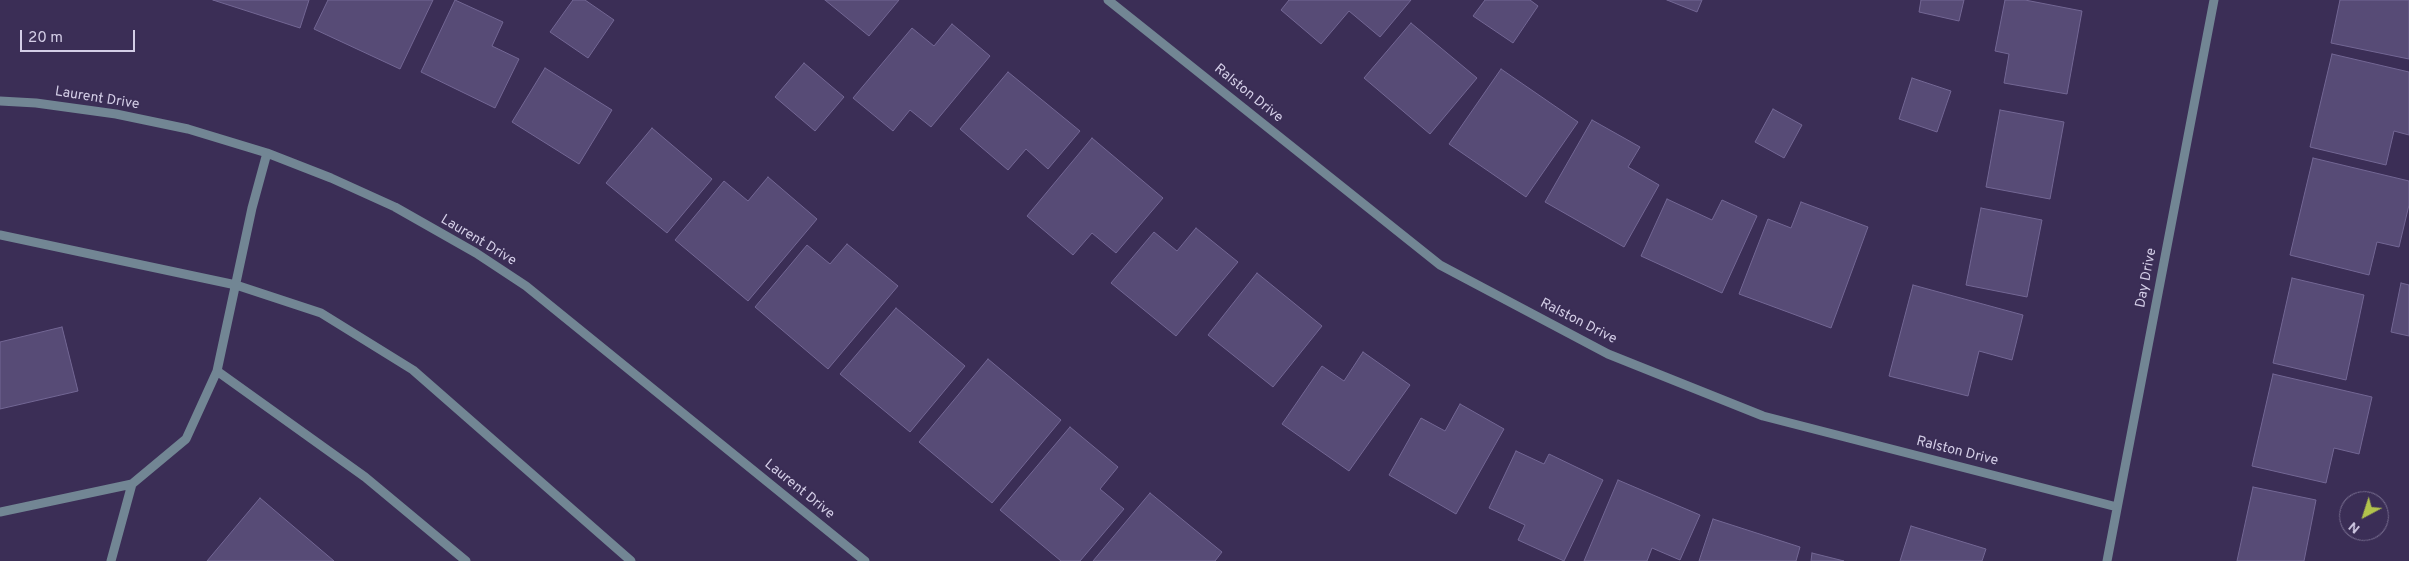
<!DOCTYPE html>
<style>
body{margin:0}
#map{position:relative;width:2409px;height:561px;overflow:hidden;background:#3b2e56;font-family:Overpass,sans-serif}
canvas{display:block}
.north{position:absolute;left:2339px;top:491px;width:50px;height:50px;box-sizing:border-box;background:#3b2e56;border:1px solid #786e90;border-radius:50%;rotate:220deg;font-size:14px;font-weight:700;line-height:20px;text-align:center;color:#d4cee7}
.north::after{content:'';display:block;margin:auto;width:18px;height:22px;background:#b2c34c;clip-path:polygon(50% 0,100% 100%,50% 72%,0 100%)}
.scale{position:absolute;left:20px;top:30px;width:115px;height:22px;box-sizing:border-box;border:2px solid #d4cee7;border-top:0;padding-left:6px;font-size:15px;line-height:18px;white-space:nowrap;color:#d4cee7;-webkit-text-stroke:4px #3b2e56;paint-order:stroke}
</style>
<div id="map">
<canvas width="2409" height="561"></canvas>
<div class="north">N</div>
<div class="scale">20 m</div>
</div>
<script>
const ctx = document.querySelector('canvas').getContext('2d');
ctx.lineJoin = 'round';
function fill(path, color) { ctx.fillStyle = color; ctx.fill(path, 'evenodd'); }
const shape = rows => new Path2D(rows.map(r => 'M' + r).join(''));
function stroke(path, color, width, dash) { ctx.strokeStyle = color; ctx.lineWidth = width; ctx.lineCap = dash ? 'butt' : 'round'; ctx.setLineDash(dash || []); ctx.stroke(path); }
function label(font, color, halo, rows, align = 'center') {
  ctx.font = font + ' Overpass,sans-serif'; ctx.lineWidth = 4; ctx.setLineDash([]); ctx.textBaseline = 'middle'; ctx.strokeStyle = halo; ctx.fillStyle = color; for (const [text, x, y, turn = 0] of rows) {
    ctx.save(); ctx.translate(x, y); ctx.rotate((+turn || 0) * Math.PI / 180); ctx.textAlign = isNaN(turn) ? turn : align; if (halo) ctx.strokeText(text, 0, 0); ctx.fillText(text, 0, 0); ctx.restore();
  }
}
const building = shape([
 [213,0,309,0,300,28,213,0],
 [328,0,433,0,400,69,314,29,328,0],
 [455,0,503,22,492,46,519,59,495,108,421,72,455,0],
 [573,0,585,0,614,20,588,58,550,32,573,0],
 [825,0,899,0,869,36,825,0],
 [1289,0,1411,0,1380,37,1349,11,1321,44,1281,10,1289,0],
 [1485,0,1530,0,1538,6,1513,43,1473,16,1485,0],
 [1667,0,1702,0,1697,12,1667,0],
 [1921,0,1964,0,1959,21,1919,12,1921,0],
 [2005,0,2025,0,2082,11,2067,94,2004,83,2009,54,1995,51,2005,0],
 [2340,0,2409,0,2409,59,2331,43,2340,0],
 [1411,23,1477,78,1430,134,1364,78,1411,23],
 [952,24,990,56,931,127,910,110,893,131,853,98,912,28,934,46,952,24],
 [2332,54,2409,72,2409,135,2394,131,2386,165,2310,147,2332,54],
 [804,63,844,97,815,131,775,97,804,63],
 [545,68,612,110,579,164,512,122,545,68],
 [1501,69,1578,122,1526,197,1449,144,1501,69],
 [1008,72,1080,131,1048,169,1026,149,1008,170,960,129,1008,72],
 [1912,78,1951,91,1937,132,1899,119,1912,78],
 [1773,109,1802,125,1784,158,1755,142,1773,109],
 [2000,110,2064,122,2050,199,1986,187,2000,110],
 [1592,120,1640,147,1628,167,1659,185,1624,247,1545,202,1592,120],
 [652,128,712,179,667,233,606,183,652,128],
 [1092,138,1163,198,1116,253,1092,233,1073,255,1027,216,1092,138],
 [2313,158,2409,181,2409,205,2399,247,2377,242,2369,275,2290,255,2313,158],
 [768,177,817,219,748,301,675,240,724,181,748,201,768,177],
 [1667,199,1712,220,1722,200,1757,216,1722,293,1641,256,1667,199],
 [1801,202,1868,227,1831,328,1739,294,1768,219,1791,228,1801,202],
 [1981,208,2042,220,2027,297,1966,285,1981,208],
 [1196,228,1238,262,1176,336,1111,283,1154,232,1177,251,1196,228],
 [847,244,898,286,828,369,755,307,807,245,830,264,847,244],
 [1257,273,1322,326,1273,387,1208,335,1257,273],
 [2292,278,2364,295,2346,380,2273,363,2292,278],
 [2401,283,2409,285,2409,336,2391,332,2401,283],
 [1913,285,2023,315,2012,360,1979,351,1968,396,1889,376,1913,285],
 [896,308,965,366,910,432,840,374,896,308],
 [62,327,78,391,0,409,0,342,62,327],
 [1363,352,1410,385,1349,471,1282,424,1322,366,1344,381,1363,352],
 [988,359,1061,420,992,503,919,442,988,359],
 [2273,374,2372,397,2359,454,2334,448,2326,483,2252,466,2273,374],
 [1460,404,1504,429,1456,514,1389,475,1421,418,1445,431,1460,404],
 [1070,427,1118,467,1100,489,1124,509,1080,561,1061,561,1000,510,1070,427],
 [1516,451,1544,464,1549,454,1603,480,1564,561,1518,540,1525,525,1489,508,1516,451],
 [1618,480,1700,515,1680,560,1652,548,1647,561,1584,561,1618,480],
 [2253,487,2316,500,2304,561,2237,561,2253,487],
 [1150,493,1222,552,1215,561,1093,561,1150,493],
 [260,498,334,561,207,561,260,498],
 [1713,519,1800,547,1796,561,1699,561,1713,519],
 [1911,526,1986,549,1982,561,1900,561,1911,526],
 [1812,553,1844,561,1811,561,1812,553]
]);
const minor = shape([
 [1108,0,1440,265,1608,354,1763,416,2117,507],
 [0,101,36,103,116,114,188,129,267,153,331,178,395,207,476,253,526,286,865,561],
 [267,153,252,208,217,371,365,477,466,561],
 [0,235,236,285,321,313,413,370,631,561],
 [0,512,132,484,186,439,217,371],
 [111,561,132,484],
 [2107,561,2214,0]
]);
const streetNames = [
 ["Ralston Drive",1248,94,39],
 ["Laurent Drive",97,99,9],
 ["Laurent Drive",478,241,31],
 ["Day Drive",2147,278,-79],
 ["Ralston Drive",1578,322,27],
 ["Ralston Drive",1957,452,14],
 ["Laurent Drive",799,490,39]
];
fill(building, '#574b76');
stroke(building, '#736794', 1);
stroke(minor, '#728694', 9);
label('14px', '#d4cee7', '#3b2e56', streetNames);
</script>
